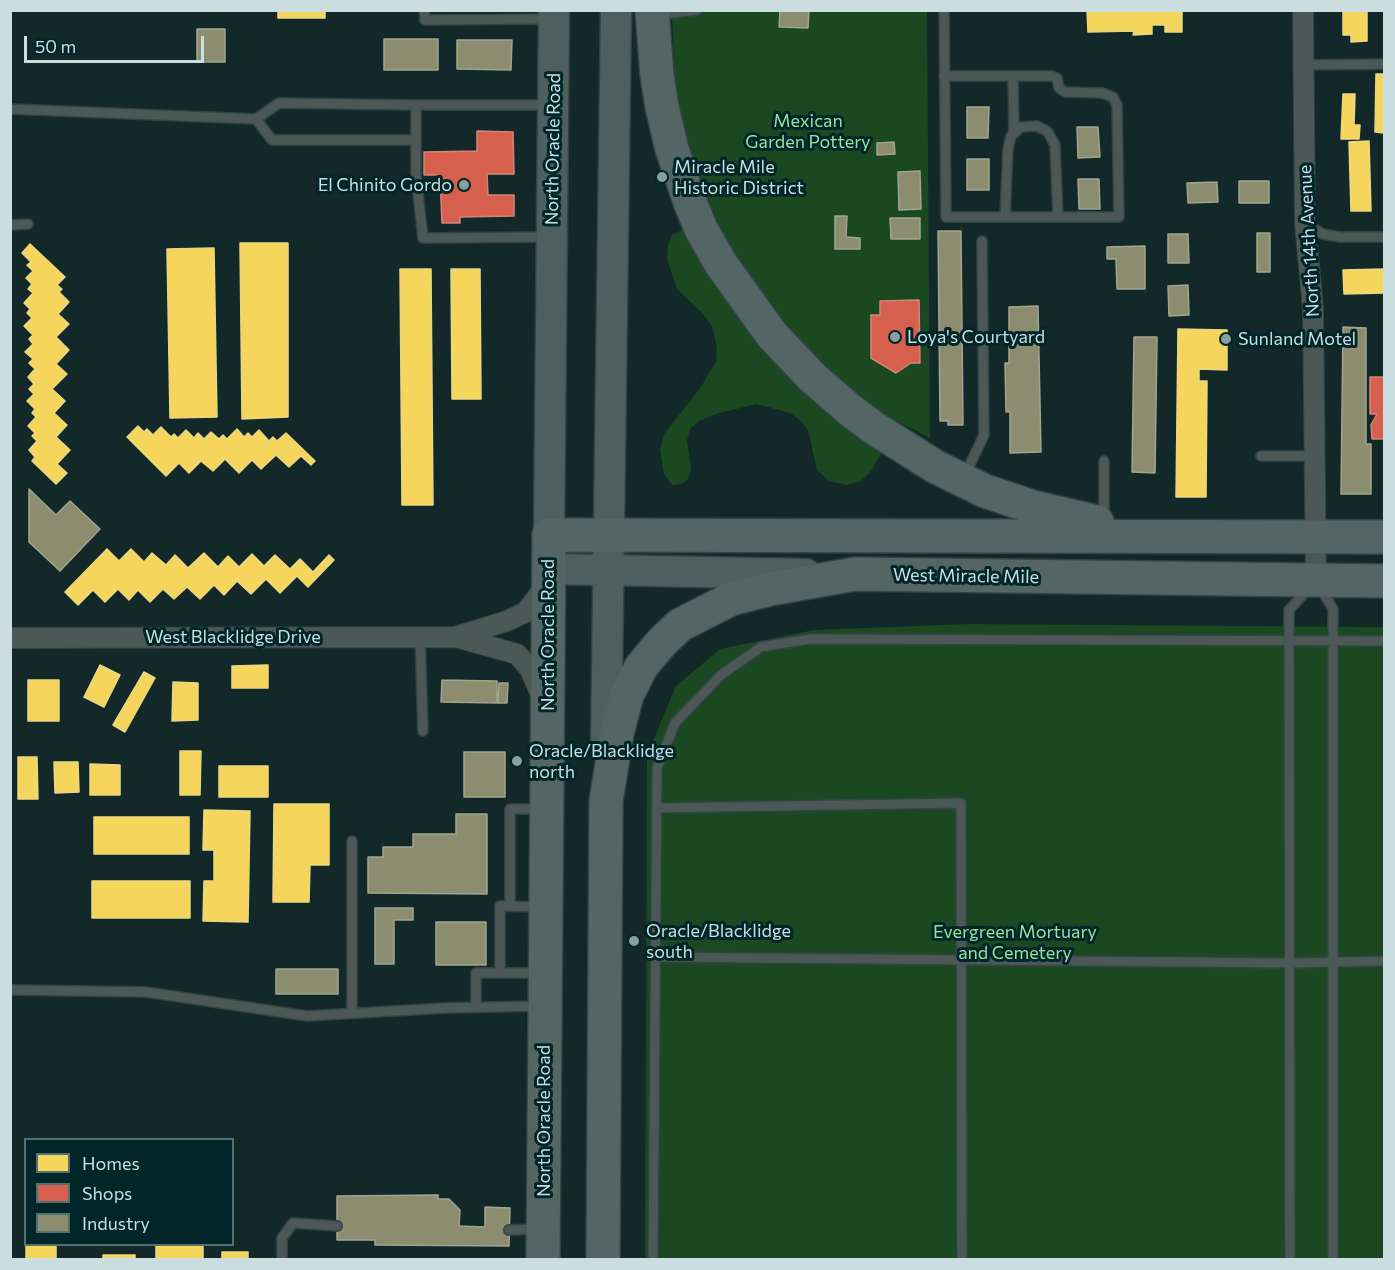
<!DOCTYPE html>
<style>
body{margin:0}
#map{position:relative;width:1395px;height:1270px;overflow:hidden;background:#122829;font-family:Commissioner,sans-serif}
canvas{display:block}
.frame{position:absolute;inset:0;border:12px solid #cadedf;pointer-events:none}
.legend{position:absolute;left:24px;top:1138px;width:210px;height:108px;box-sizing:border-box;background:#002629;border:2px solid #517072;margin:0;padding:8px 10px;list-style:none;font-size:18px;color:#cadedf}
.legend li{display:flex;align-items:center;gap:12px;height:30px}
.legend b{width:30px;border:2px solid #517072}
.scale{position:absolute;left:24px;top:36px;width:180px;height:27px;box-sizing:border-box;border:3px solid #cadedf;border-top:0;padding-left:8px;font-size:18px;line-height:21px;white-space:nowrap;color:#cadedf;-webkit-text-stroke:4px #002629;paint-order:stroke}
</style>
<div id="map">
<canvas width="1395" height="1270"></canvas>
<div class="frame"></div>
<ul class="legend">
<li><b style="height:16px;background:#f6d55c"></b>Homes</li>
<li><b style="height:16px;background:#d6604d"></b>Shops</li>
<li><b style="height:16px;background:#8c8c6e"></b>Industry</li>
</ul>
<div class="scale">50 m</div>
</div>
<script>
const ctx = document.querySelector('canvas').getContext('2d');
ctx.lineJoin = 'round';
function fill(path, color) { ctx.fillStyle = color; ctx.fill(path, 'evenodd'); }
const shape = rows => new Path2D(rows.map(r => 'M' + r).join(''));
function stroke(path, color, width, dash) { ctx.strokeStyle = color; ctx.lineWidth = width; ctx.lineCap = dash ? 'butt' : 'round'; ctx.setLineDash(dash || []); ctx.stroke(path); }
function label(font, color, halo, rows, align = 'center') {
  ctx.font = font + ' Commissioner,sans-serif'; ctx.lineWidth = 6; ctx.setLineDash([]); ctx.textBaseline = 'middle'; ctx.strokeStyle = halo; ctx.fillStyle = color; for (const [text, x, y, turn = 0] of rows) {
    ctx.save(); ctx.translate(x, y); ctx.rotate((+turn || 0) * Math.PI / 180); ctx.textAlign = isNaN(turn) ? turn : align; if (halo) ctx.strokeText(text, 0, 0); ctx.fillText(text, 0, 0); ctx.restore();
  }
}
const green = shape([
 [672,11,927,11,930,438,885,415,820,365,806,351,708,220,675,91],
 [687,227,883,451,871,471,861,481,847,485,829,481,817,470,808,430,801,421,790,413,757,404,719,413,699,421,690,429,687,440,691,469,688,479,682,484,672,485,664,474,660,450,664,434,701,387,716,361,717,348,712,326,703,314,677,289,667,259,668,245,672,235],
 [968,624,1384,627,1384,1259,645,1260,647,755,676,686,720,649,814,630]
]);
const homes = shape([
 [278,10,325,10,325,18,278,18,278,10],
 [1087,10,1182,10,1182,32,1165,32,1165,25,1152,25,1152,34,1133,35,1134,31,1088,32,1087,10],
 [1343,10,1367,10,1367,41,1351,42,1351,35,1343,35,1343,10],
 [1376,74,1384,74,1384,133,1375,132,1376,74],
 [1343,94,1355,94,1354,125,1360,125,1359,139,1341,139,1343,94],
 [1369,141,1371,211,1351,211,1349,142,1369,141],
 [240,243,288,243,288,417,242,419,240,243],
 [30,244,65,277,57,285,62,289,59,292,69,302,58,314,69,324,56,337,69,350,56,364,67,374,52,389,65,401,54,413,67,425,56,437,70,450,57,464,67,473,56,484,32,461,35,457,29,450,37,441,32,436,35,433,28,426,36,417,32,413,35,409,27,401,34,394,29,389,34,384,28,377,35,369,29,363,33,359,25,352,33,344,29,339,33,335,24,326,32,318,27,313,30,309,24,303,33,293,28,289,32,284,26,278,33,271,27,265,31,262,22,253,30,244],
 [214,248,217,417,170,418,167,249,214,248],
 [400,269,431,269,433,505,402,505,400,269],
 [451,269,480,269,481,399,452,399,451,269],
 [1384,269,1384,293,1344,294,1343,270,1384,269],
 [1178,329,1227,330,1227,370,1199,369,1199,381,1207,381,1206,497,1176,497,1178,329],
 [138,426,144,432,147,429,153,435,161,427,171,437,174,434,178,438,186,430,194,438,198,433,204,439,211,432,219,439,223,435,227,439,237,429,244,437,248,433,252,437,259,430,269,441,273,437,277,441,286,433,315,461,311,465,301,456,289,467,276,455,261,469,252,460,239,473,225,459,213,471,201,461,189,473,179,463,166,476,127,437,138,426],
 [107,549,119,561,131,549,144,562,152,553,166,565,175,555,188,568,204,553,218,567,228,556,239,567,252,554,264,566,275,555,290,569,300,559,313,572,329,555,334,560,308,587,297,576,280,593,266,579,251,594,237,581,224,595,214,585,200,599,187,587,174,599,163,589,150,602,138,590,129,600,118,589,105,602,93,590,78,605,65,592,107,549],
 [100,665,120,675,104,707,84,697,100,665],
 [268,665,268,688,232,688,232,666,268,665],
 [144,672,155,678,125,732,113,725,144,672],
 [28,680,59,680,59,721,28,721,28,680],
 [173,682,198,683,198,720,172,721,173,682],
 [180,751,201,751,200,795,180,795,180,751],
 [18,757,37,757,38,799,18,799,18,757],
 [54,762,78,762,79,792,55,793,54,762],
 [90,764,120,765,120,795,90,795,90,764],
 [219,766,268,766,268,797,219,797,219,766],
 [274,804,329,804,329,865,310,865,309,902,273,902,274,804],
 [204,810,250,811,248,922,203,921,204,881,214,881,214,850,203,850,204,810],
 [94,817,189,817,189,854,94,854,94,817],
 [92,881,190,881,190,918,92,918,92,881],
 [26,1244,56,1244,56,1259,73,1260,26,1260,26,1244],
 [156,1244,203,1244,203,1260,156,1260,156,1244],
 [222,1252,248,1252,248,1260,222,1260,222,1252],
 [103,1255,135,1255,135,1260,103,1260,103,1255]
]);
const shops = shape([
 [477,131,513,132,514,174,487,174,488,195,514,195,514,216,460,217,460,223,442,223,440,175,424,175,424,152,477,151,477,131],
 [919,300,920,363,911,363,896,373,871,358,871,315,880,315,880,301,919,300],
 [1370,377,1384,377,1384,439,1372,439,1371,425,1377,414,1370,414,1370,377]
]);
const industry = shape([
 [780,10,809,10,808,28,779,27,780,10],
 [197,29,225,29,225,62,197,62,197,29],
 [384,39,438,39,438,70,384,70,384,39],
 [457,40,512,40,511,70,457,69,457,40],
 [967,107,989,107,988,138,967,138,967,107],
 [1077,127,1098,127,1100,157,1078,158,1077,127],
 [894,142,895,154,877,155,877,143,894,142],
 [967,159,989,159,989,190,967,190,967,159],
 [920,171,921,209,899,210,898,172,920,171],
 [1078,179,1099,179,1100,209,1079,209,1078,179],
 [1239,181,1269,181,1269,203,1239,203,1239,181],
 [1217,182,1218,202,1188,203,1187,183,1217,182],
 [835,216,847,216,846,237,860,238,860,249,835,249,835,216],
 [890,218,920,218,920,239,891,239,890,218],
 [938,231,961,231,963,425,948,425,948,421,940,421,938,231],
 [1257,233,1270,233,1270,272,1257,272,1257,233],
 [1168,234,1188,234,1189,263,1168,263,1168,234],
 [1145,246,1145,289,1117,289,1116,259,1107,259,1107,247,1145,246],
 [1188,285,1189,315,1169,316,1168,286,1188,285],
 [1038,306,1041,452,1010,453,1010,412,1006,412,1005,363,1009,363,1009,307,1038,306],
 [1343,327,1366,328,1366,444,1371,444,1371,494,1341,494,1343,327],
 [1134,337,1157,337,1155,473,1132,472,1134,337],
 [29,489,56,515,70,501,100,529,60,571,29,542,29,489],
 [442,680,497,681,497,703,441,702,442,680],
 [499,683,508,683,507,703,498,703,499,683],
 [464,752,505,752,505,797,464,797,464,752],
 [456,814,487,814,487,894,368,893,368,857,383,857,383,847,413,847,413,834,456,834,456,814],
 [375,908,413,908,413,920,394,920,394,964,375,964,375,908],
 [436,922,486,922,486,965,436,965,436,922],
 [276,969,338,969,338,994,276,994,276,969],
 [438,1195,438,1199,449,1199,460,1210,459,1226,485,1227,485,1207,510,1208,509,1246,375,1245,375,1240,337,1240,337,1196,438,1195]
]);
const lane = shape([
 [424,10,425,20,549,19],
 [944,10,946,217,1058,217,1055,145,1048,132,1037,126,1021,127,1011,136,1008,149,1005,217],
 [658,15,697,10],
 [1304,65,1384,64],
 [944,76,1051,76,1057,78,1059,88,1065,92,1102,93,1113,97,1117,105,1119,217,1058,217],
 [1013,76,1014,133],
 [416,105,416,176,423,238,549,237],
 [10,109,256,119,279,103,416,105,548,105],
 [256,119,272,140,416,140],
 [1306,224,1323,234,1340,237,1384,237],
 [10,225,28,224],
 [1261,456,1315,456],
 [965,475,984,435,982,241],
 [1104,517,1104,461],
 [1320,587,1333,609,1333,1260],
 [420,637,423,731],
 [657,808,961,803,962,1260],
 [352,841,352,1013],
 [510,906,510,809,540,809],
 [656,957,1290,963,1384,961],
 [500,973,500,906,542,907],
 [10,990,146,992,307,1016,445,1008,540,1006],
 [476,1007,476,973,539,973],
 [509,1230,537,1229],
 [282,1260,282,1238,293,1223,337,1226],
 [653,1260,657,768,675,723,721,675,761,647,810,639,1384,641],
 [1290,1260,1289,619,1289,610,1308,589]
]);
const street = shape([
 [1303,10,1305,223,1313,309,1316,580],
 [458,636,507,621,526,612,548,583],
 [10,638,456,637,517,654,530,669,541,695]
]);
const primary = shape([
 [549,535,554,10],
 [548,569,806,574],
 [606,747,616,10]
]);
const highway = shape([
 [652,10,657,75,662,107,672,149,690,202,701,229,721,264,772,335,813,378,850,410,874,428,936,467,985,491,1033,507,1097,522],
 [543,1260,549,535,1384,537],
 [603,1260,606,801,617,733,627,695,641,667,662,642,680,625,731,599,770,589,855,574,1384,581]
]);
const markers = [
 [662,177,6,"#8a9e9f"],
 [464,185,6,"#8a9e9f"],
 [895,337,6,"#8a9e9f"],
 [1226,339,6,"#8a9e9f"],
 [517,761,6,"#8a9e9f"],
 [634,941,6,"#8a9e9f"]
];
const parkNames = [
 ["Mexican",808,121],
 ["Garden Pottery",808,142],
 ["Evergreen Mortuary",1015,932],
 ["and Cemetery",1015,953]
];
const streetNames = [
 ["North Oracle Road",553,149,-89],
 ["North 14th Avenue",1309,241,-93],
 ["West Miracle Mile",966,576,1],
 ["North Oracle Road",548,635,-90],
 ["West Blacklidge Drive",233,637],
 ["North Oracle Road",544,1121,-90]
];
const poiNames = [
 ["Miracle Mile",674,167],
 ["Historic District",674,188],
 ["El Chinito Gordo",452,185,"right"],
 ["Loya's Courtyard",907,337],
 ["Sunland Motel",1238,339],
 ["Oracle/Blacklidge",529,751],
 ["north",529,772],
 ["Oracle/Blacklidge",646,931],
 ["south",646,952]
];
fill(green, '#194821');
fill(homes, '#f6d55c');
stroke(homes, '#e9d883', 1.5);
fill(shops, '#d6604d');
stroke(shops, '#d28679', 1.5);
fill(industry, '#8c8c6e');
stroke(industry, '#9fa590', 1.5);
stroke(lane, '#314344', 12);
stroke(street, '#314344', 22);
stroke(primary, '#314344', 33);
stroke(highway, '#314344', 36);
stroke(lane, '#4b5855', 9);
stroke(street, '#4b5855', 20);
stroke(primary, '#4e605d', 30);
stroke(highway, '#536663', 33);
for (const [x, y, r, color] of markers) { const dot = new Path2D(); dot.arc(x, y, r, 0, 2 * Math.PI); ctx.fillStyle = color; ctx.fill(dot); stroke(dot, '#002629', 2); }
label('18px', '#97e39b', '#002629', parkNames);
label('18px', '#cadedf', '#002629', streetNames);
label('18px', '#cadedf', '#002629', poiNames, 'left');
</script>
